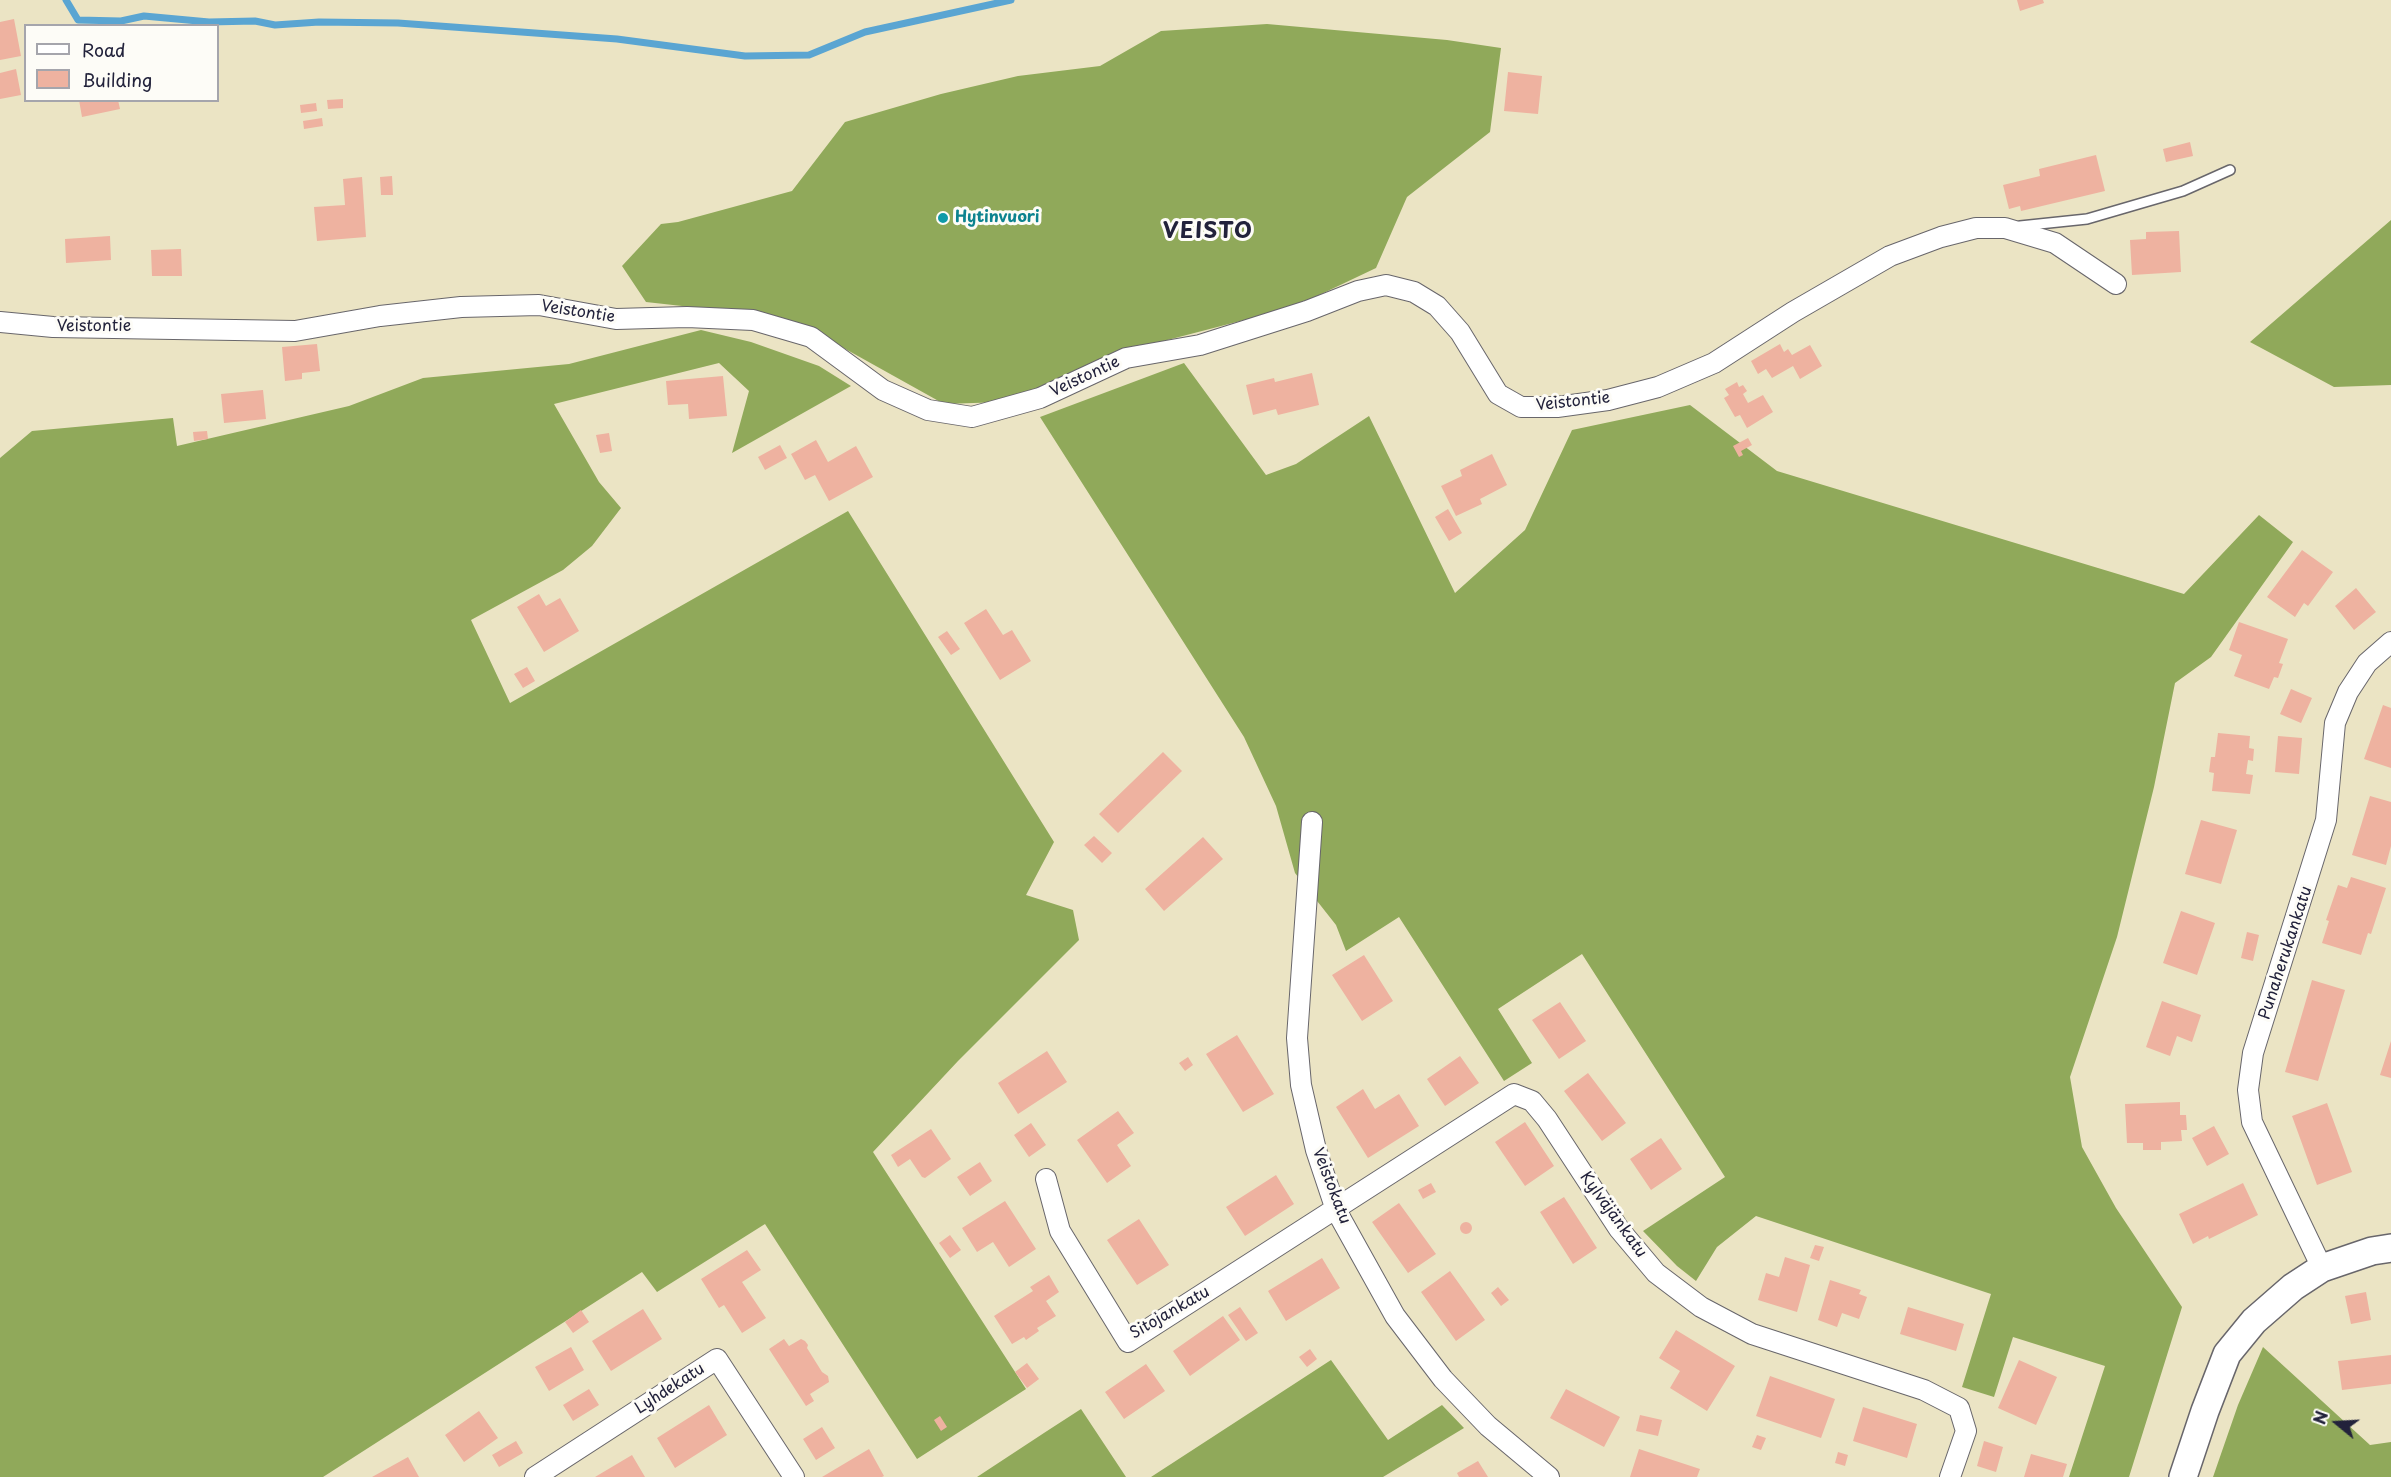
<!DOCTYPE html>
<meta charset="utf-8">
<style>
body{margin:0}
#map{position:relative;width:2391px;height:1477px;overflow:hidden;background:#ebe4c4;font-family:"Playpen Sans",sans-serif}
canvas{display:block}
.legend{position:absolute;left:24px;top:24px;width:195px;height:78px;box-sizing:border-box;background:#fdfcf7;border:2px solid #a5a5ac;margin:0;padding:8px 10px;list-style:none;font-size:18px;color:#22223b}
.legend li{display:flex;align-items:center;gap:12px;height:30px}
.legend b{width:30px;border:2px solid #a5a5ac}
.north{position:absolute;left:2307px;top:1393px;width:60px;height:60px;-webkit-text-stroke:4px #fdfcf7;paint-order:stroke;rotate:288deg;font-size:16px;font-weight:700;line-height:24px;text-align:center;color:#22223b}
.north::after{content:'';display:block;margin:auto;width:21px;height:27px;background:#22223b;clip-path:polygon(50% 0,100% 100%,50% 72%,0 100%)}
</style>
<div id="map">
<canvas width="2391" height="1477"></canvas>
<ul class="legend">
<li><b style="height:8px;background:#fff"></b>Road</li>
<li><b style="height:16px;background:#eeb2a0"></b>Building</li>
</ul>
<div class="north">N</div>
</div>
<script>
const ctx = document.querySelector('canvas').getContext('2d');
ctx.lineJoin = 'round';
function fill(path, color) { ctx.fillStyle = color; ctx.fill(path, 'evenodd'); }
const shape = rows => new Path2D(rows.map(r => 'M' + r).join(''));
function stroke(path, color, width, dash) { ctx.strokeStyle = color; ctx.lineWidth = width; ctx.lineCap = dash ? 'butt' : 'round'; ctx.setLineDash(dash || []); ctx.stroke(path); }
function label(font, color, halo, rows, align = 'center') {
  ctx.font = font + ' "Playpen Sans",sans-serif'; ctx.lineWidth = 6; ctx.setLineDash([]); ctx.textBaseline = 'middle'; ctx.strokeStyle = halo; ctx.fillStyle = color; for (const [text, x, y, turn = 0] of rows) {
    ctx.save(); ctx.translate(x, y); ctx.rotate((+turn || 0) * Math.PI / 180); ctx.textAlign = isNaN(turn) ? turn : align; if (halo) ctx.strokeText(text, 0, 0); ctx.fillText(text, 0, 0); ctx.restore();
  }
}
const forest = shape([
 [1267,24,1447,40,1501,48,1490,132,1407,197,1376,268,1294,307,1133,349,1003,402,944,404,840,346,763,315,646,302,622,266,661,224,678,222,792,191,845,122,941,94,1018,76,1100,66,1161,31],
 [2391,220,2391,385,2334,387,2250,342],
 [701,330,751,342,819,366,851,386,732,453,749,391,719,363,554,404,599,482,621,508,592,546,563,570,471,620,510,703,848,511,1054,842,1026,895,1073,910,1079,940,958,1061,873,1152,1026,1389,917,1459,765,1224,657,1292,642,1272,323,1477,0,1477,0,458,32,431,173,418,177,446,349,406,423,378,569,364],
 [1184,363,1266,475,1296,464,1369,416,1455,593,1525,530,1572,430,1690,405,1777,471,2184,594,2259,515,2293,542,2211,657,2175,683,2154,787,2117,937,2070,1077,2082,1147,2116,1208,2182,1307,2129,1477,2069,1477,2105,1366,2013,1337,1994,1397,1962,1387,1991,1294,1756,1216,1717,1247,1696,1281,1677,1266,1643,1231,1725,1177,1582,954,1498,1009,1532,1063,1504,1081,1399,917,1346,951,1336,925,1295,873,1276,806,1244,737,1040,417],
 [2263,1347,2370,1445,2391,1442,2391,1477,2213,1477,2238,1405],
 [1331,1360,1388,1440,1442,1405,1464,1428,1383,1477,1151,1477],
 [1081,1409,1126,1477,977,1477,1047,1431]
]);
const stream = shape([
 [66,0,78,20,121,21,144,16,209,22,255,21,275,25,319,22,398,23,617,39,745,56,809,55,865,32,1011,0]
]);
const building = shape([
 [2017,0,2043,0,2044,3,2020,11],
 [14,19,21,56,0,60,0,22],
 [16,69,21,95,0,99,0,73],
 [1508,72,1542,76,1538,114,1504,111],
 [343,99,343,108,328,109,327,100],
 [79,100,118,100,120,109,82,117],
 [316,103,317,111,301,113,300,105],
 [322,118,323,126,304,129,303,121],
 [2190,142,2193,156,2166,162,2163,149],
 [2096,155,2105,191,2021,211,2020,206,2009,209,2003,185,2040,176,2039,169],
 [392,176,393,195,381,195,380,177],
 [362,177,366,237,317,241,314,207,345,205,343,179],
 [2179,231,2181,272,2132,275,2130,240,2146,239,2146,232],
 [110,236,111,260,66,263,65,239],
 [181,249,182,276,152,276,151,250],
 [317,344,320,371,302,373,302,379,285,381,282,347],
 [1780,344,1784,352,1788,349,1792,355,1810,345,1822,366,1800,379,1793,366,1772,378,1766,369,1758,374,1751,361],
 [1312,373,1319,405,1278,415,1276,409,1253,415,1246,385,1274,378,1275,382],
 [723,376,727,416,689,419,688,404,668,405,666,381],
 [1737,382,1739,387,1743,385,1747,391,1743,394,1748,403,1763,395,1773,412,1747,428,1740,415,1735,417,1724,398,1729,395,1725,389],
 [263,390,266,419,224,423,221,394],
 [207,431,208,439,194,441,193,432],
 [609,433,612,451,600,453,596,435],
 [1748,438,1752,445,1741,451,1743,455,1739,457,1733,446],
 [816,440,828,462,856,446,873,477,829,501,815,475,805,480,791,454],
 [780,445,787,458,765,470,758,457],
 [1492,454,1507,485,1480,499,1482,504,1456,516,1441,486,1462,476,1460,470],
 [1448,509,1462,533,1449,541,1435,517],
 [2302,550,2333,572,2308,606,2304,603,2295,617,2267,597],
 [2356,588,2376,612,2354,630,2335,606],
 [539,594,546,606,560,598,579,631,544,652,517,607],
 [986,609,1003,635,1012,630,1031,661,1000,680,964,623],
 [2239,622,2288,639,2279,663,2283,664,2278,678,2274,677,2269,689,2234,676,2242,655,2229,650],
 [947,631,960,649,951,655,938,637],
 [527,667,535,681,523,688,514,674],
 [2291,689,2312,698,2301,723,2280,714],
 [2383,705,2391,708,2391,768,2364,759],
 [2218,733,2250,736,2249,748,2254,749,2253,761,2248,760,2246,774,2253,775,2250,794,2212,791,2214,773,2209,772,2211,757,2215,757],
 [2278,736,2302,738,2299,774,2275,772],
 [1163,752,1182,771,1118,833,1099,814],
 [2370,796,2391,802,2391,846,2386,865,2352,855],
 [2201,820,2237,830,2221,884,2185,874],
 [1094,836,1112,853,1102,863,1084,845],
 [1203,837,1223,859,1164,911,1145,889],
 [2351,877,2386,888,2371,934,2368,933,2361,955,2322,943,2329,921,2326,920,2338,885,2347,888],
 [2181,911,2215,923,2197,975,2163,963],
 [2247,932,2259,935,2253,961,2241,958],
 [1364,955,1393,1001,1362,1021,1332,975],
 [2312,980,2345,990,2318,1081,2285,1072],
 [2162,1001,2201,1015,2192,1042,2177,1036,2170,1056,2146,1047],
 [1560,1002,1586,1041,1559,1059,1532,1020],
 [1237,1035,1274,1094,1243,1112,1206,1054],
 [2391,1041,2391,1078,2380,1075],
 [1047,1051,1067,1082,1018,1114,998,1083],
 [1460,1056,1479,1083,1445,1106,1427,1079],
 [1188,1057,1193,1065,1185,1071,1179,1063],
 [1588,1073,1626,1123,1602,1141,1564,1091],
 [1363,1089,1375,1109,1399,1094,1419,1126,1368,1158,1336,1107],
 [2180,1102,2180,1115,2186,1115,2187,1130,2181,1130,2182,1141,2161,1142,2161,1150,2143,1150,2143,1143,2127,1143,2125,1104],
 [2327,1103,2352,1172,2317,1185,2292,1116],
 [1118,1111,1134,1133,1117,1145,1131,1166,1107,1183,1077,1140],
 [1525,1122,1554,1166,1525,1186,1495,1142],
 [1031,1123,1046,1145,1029,1157,1014,1135],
 [2214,1126,2229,1154,2207,1166,2192,1138],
 [931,1129,951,1159,925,1178,922,1177,910,1159,898,1167,891,1155],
 [1661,1138,1682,1169,1651,1190,1630,1159],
 [980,1162,992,1181,970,1196,957,1177],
 [1276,1175,1294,1204,1245,1236,1226,1207],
 [1431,1183,1436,1192,1423,1199,1418,1190],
 [2243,1183,2258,1215,2209,1239,2208,1236,2193,1244,2179,1214],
 [1564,1197,1597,1248,1573,1264,1540,1212],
 [1005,1201,1036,1249,1009,1267,993,1242,977,1252,962,1228],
 [1399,1203,1436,1254,1408,1273,1372,1222],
 [1139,1219,1169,1265,1137,1285,1107,1240],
 '1460 1228a6 6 0 1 1 12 0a6 6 0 1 1-12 0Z',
 [950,1235,961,1250,950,1258,939,1243],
 [1815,1245,1824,1247,1819,1261,1810,1258],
 [747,1250,761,1270,742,1282,766,1318,742,1333,724,1305,719,1308,701,1279],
 [1785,1257,1810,1265,1797,1312,1758,1300,1766,1273,1779,1277],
 [1322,1258,1340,1288,1286,1321,1268,1291],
 [1450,1271,1485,1320,1456,1341,1421,1292],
 [1049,1275,1059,1292,1046,1301,1056,1316,1037,1328,1039,1331,1026,1340,1024,1337,1012,1344,994,1316,1033,1291,1030,1287],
 [1830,1280,1861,1290,1859,1294,1867,1297,1859,1319,1842,1313,1837,1327,1818,1320],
 [1498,1287,1509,1300,1501,1306,1491,1293],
 [2366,1292,2371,1320,2351,1324,2345,1296],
 [1240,1307,1258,1333,1246,1341,1228,1315],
 [1908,1307,1964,1324,1956,1351,1900,1334],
 [643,1309,662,1339,611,1371,592,1341],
 [581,1310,589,1322,573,1333,565,1322],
 [1223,1316,1240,1340,1190,1376,1173,1351],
 [1676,1330,1735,1366,1707,1411,1670,1388,1680,1371,1659,1358],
 [784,1339,789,1346,801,1339,805,1341,808,1345,807,1348,822,1372,828,1376,829,1382,810,1394,814,1401,806,1406,769,1349],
 [571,1347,584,1370,549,1391,535,1367],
 [1310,1349,1317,1359,1307,1367,1299,1357],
 [2391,1355,2391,1384,2342,1390,2338,1361],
 [2019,1360,2057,1377,2036,1425,1998,1408],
 [1027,1363,1039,1379,1027,1388,1015,1372],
 [1146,1364,1165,1391,1124,1419,1105,1392],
 [1770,1376,1835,1399,1821,1438,1756,1416],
 [589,1389,599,1405,573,1421,563,1405],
 [1566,1389,1620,1417,1604,1447,1550,1418],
 [709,1405,727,1435,675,1468,657,1438],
 [1863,1407,1917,1424,1907,1458,1853,1441],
 [479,1411,498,1438,464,1462,445,1435],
 [1640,1415,1662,1420,1658,1436,1636,1431],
 [940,1416,947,1427,941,1431,934,1420],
 [822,1427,835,1448,816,1460,803,1439],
 [1757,1435,1766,1438,1761,1450,1752,1447],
 [516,1441,523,1453,499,1467,492,1455],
 [1984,1441,2003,1447,1996,1472,1977,1466],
 [869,1449,884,1476,882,1477,822,1477],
 [1639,1449,1700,1469,1697,1477,1630,1477],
 [1838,1452,1848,1455,1845,1466,1835,1463],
 [2031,1454,2067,1464,2063,1477,2024,1477],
 [632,1455,645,1477,595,1477],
 [408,1457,419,1477,372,1477],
 [1478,1461,1488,1477,1459,1477,1457,1473]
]);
const lane = shape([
 [2020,226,2087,219,2183,191,2230,170]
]);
const street = shape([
 [0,322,53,327,295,331,380,316,461,307,539,305,616,319,687,317,753,320,811,337,883,390,928,410,972,417,1040,398,1126,358,1200,345,1307,311,1358,291,1386,285,1414,292,1437,306,1460,332,1498,394,1521,407,1557,407,1608,400,1658,387,1714,363,1793,312,1890,256,1941,237,1976,228,2005,228,2055,243,2116,284],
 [1312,822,1297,1038,1301,1085,1316,1150,1336,1210,1395,1316,1443,1379,1488,1426,1549,1477],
 [1046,1179,1060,1231,1128,1342,1514,1094,1532,1101,1547,1119,1619,1229,1656,1273,1701,1307,1752,1334,1924,1390,1959,1408,1966,1431,1950,1477],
 [2322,1268,2252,1122,2248,1090,2253,1053,2326,820,2335,723,2348,692,2367,663,2391,642],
 [535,1477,717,1359,794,1477]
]);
const secondary = shape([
 [2183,1477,2205,1411,2227,1354,2254,1321,2293,1287,2322,1268,2372,1251,2391,1248]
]);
const markers = [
 [943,218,6,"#0f9aa8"]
];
const cultureNames = [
 ["Hytinvuori",955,218]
];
const streetNames = [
 ["Veistontie",578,312,9],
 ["Veistontie",94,327],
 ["Veistontie",1085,377,-25],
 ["Veistontie",1573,402,-6],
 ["Punaherukankatu",2286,953,-72],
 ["Veistokatu",1331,1186,69],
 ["Kylväjänkatu",1613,1215,54],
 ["Sitojankatu",1170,1313,-30],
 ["Lyhdekatu",670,1389,-33]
];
const districtNames = [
 ["VEISTO",1208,232]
];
fill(forest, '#90a95a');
stroke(stream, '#5aa5d2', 7);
fill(building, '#eeb2a0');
stroke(lane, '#68666b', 12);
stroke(street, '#68666b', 22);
stroke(secondary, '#68666b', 30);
stroke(lane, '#fff', 9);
stroke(street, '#fff', 20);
stroke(secondary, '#fff', 27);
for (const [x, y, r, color] of markers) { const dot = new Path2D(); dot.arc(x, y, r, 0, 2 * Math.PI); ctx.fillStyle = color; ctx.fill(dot); stroke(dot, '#fdfcf7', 2); }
label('bold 16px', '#0d838f', '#fdfcf7', cultureNames, 'left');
label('16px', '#22223b', '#fdfcf7', streetNames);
ctx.letterSpacing = '1.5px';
label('bold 22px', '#22223b', '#fdfcf7', districtNames);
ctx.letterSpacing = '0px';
</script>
